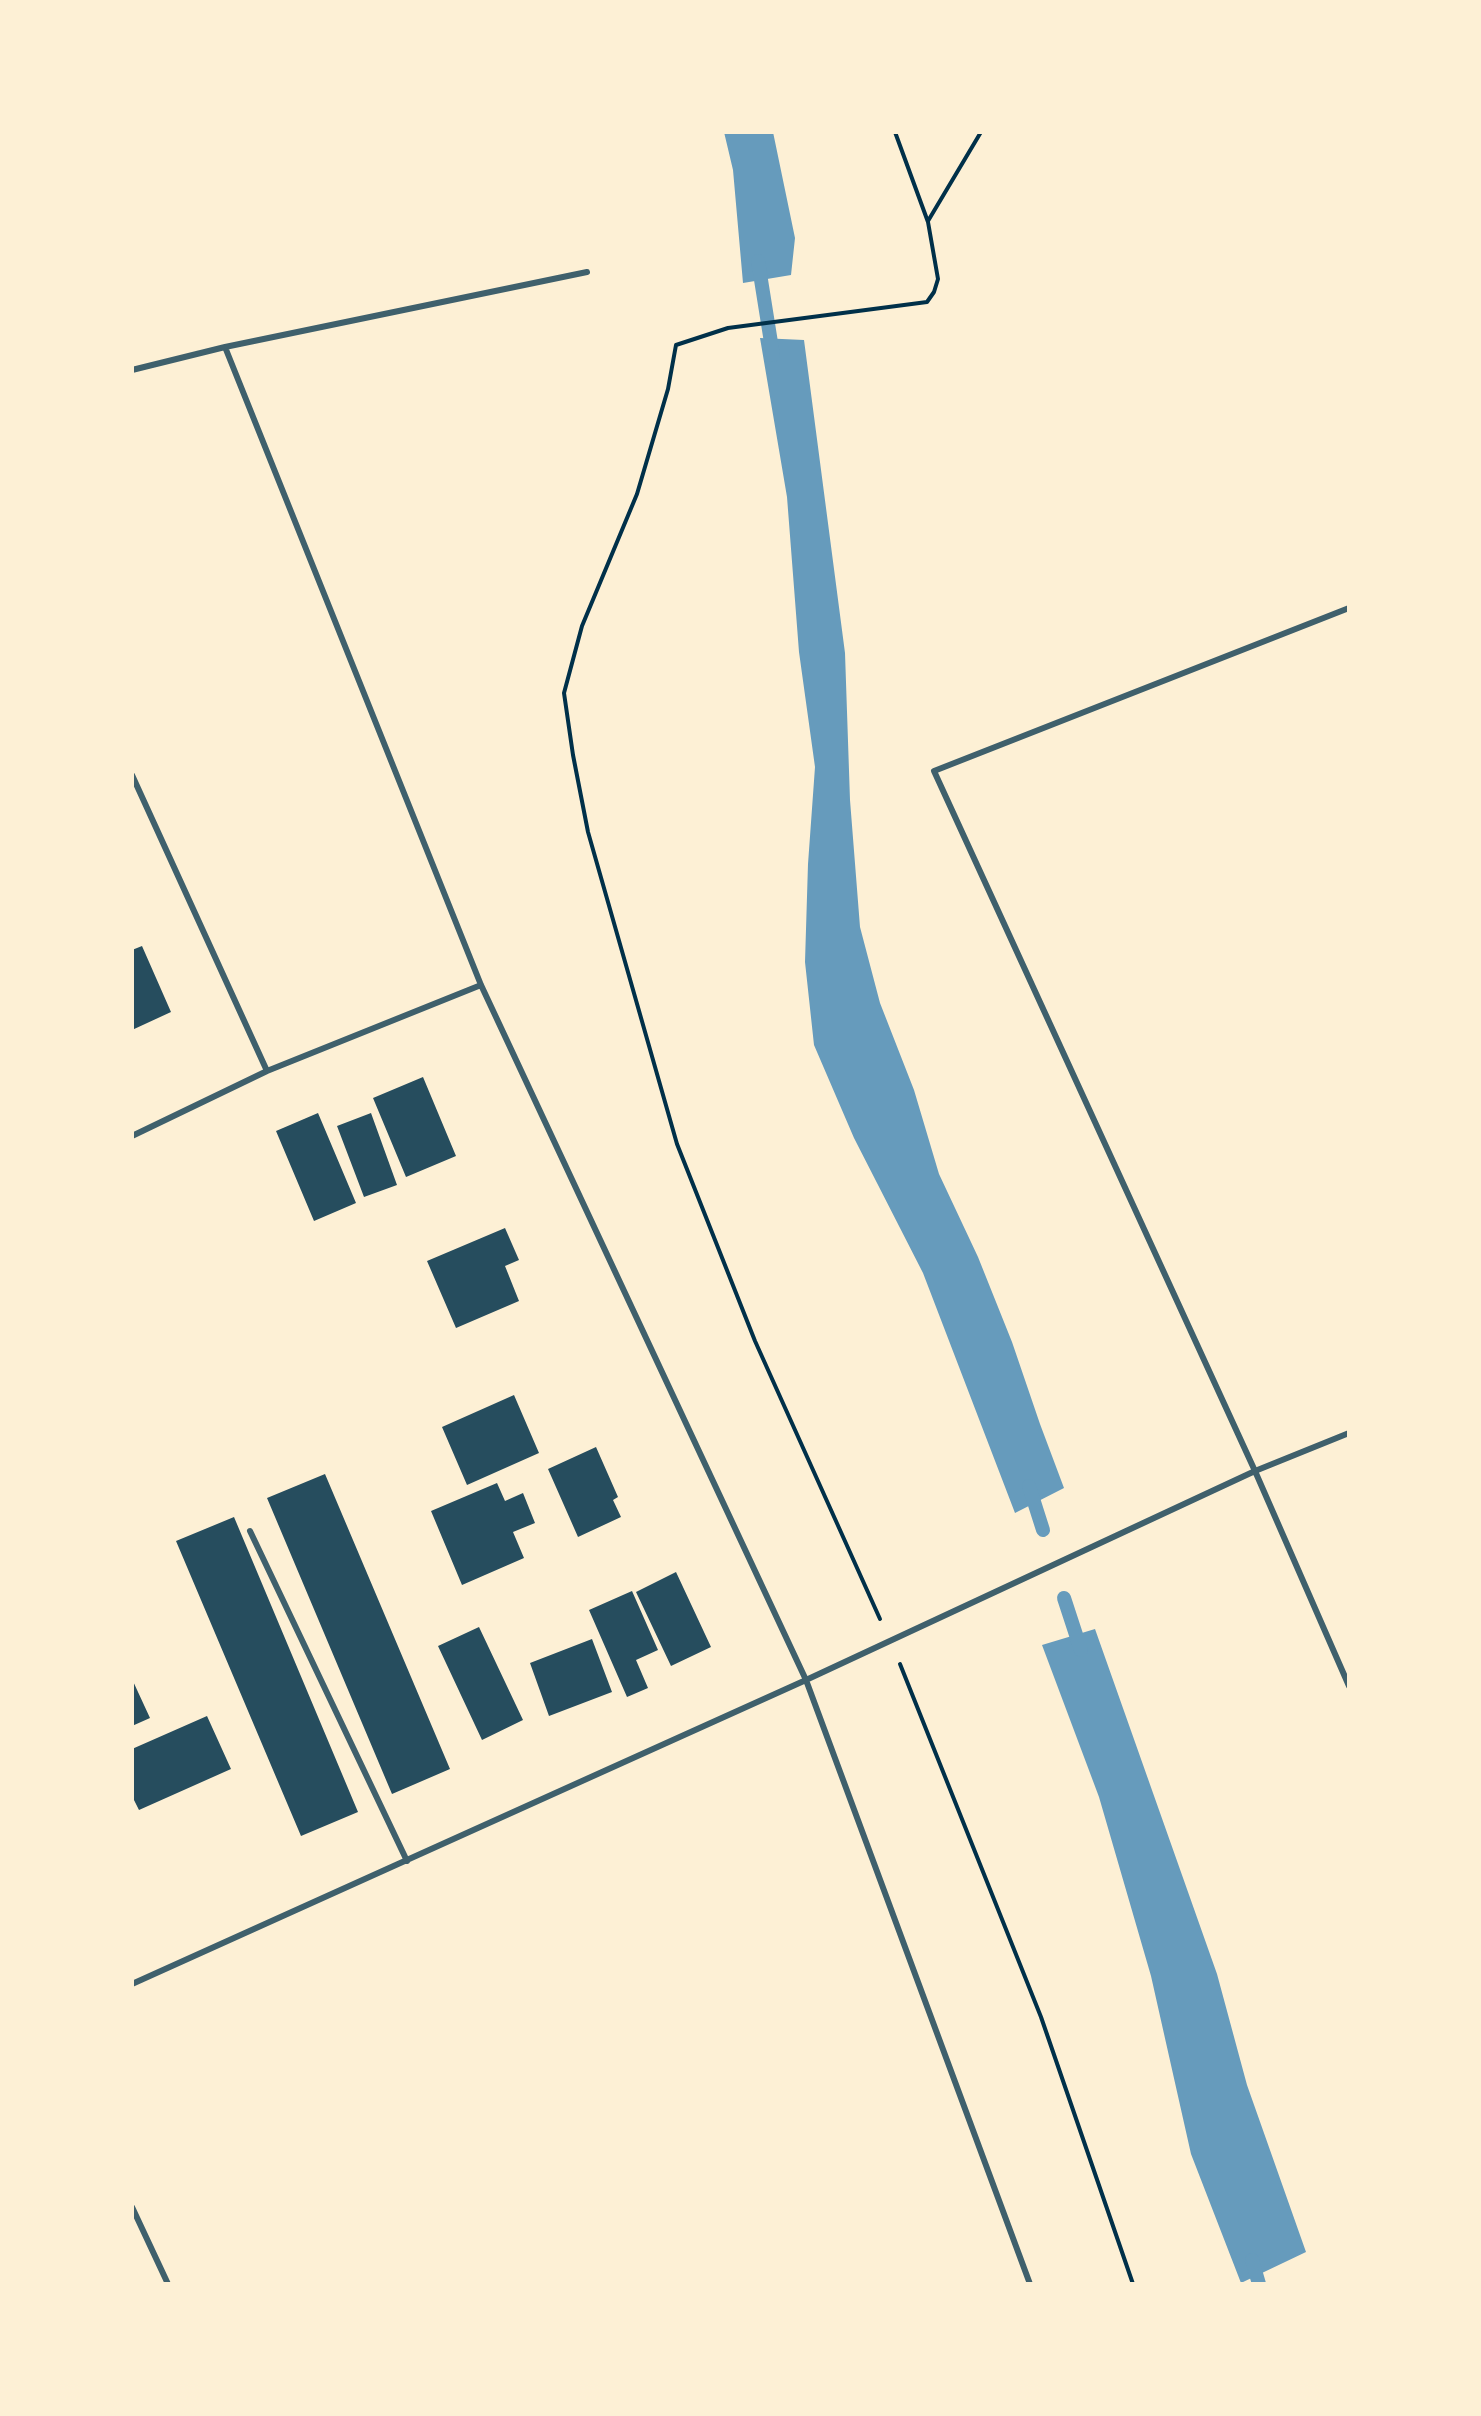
<!DOCTYPE html>
<style>
body{margin:0}
#map{position:relative;width:1481px;height:2416px;overflow:hidden;background:#fdf0d5;font-family:"Fira Sans Condensed",sans-serif}
canvas{display:block}
.frame{position:absolute;inset:0;border:134px solid #fdf0d5;pointer-events:none}
</style>
<div id="map">
<canvas width="1481" height="2416"></canvas>
<div class="frame"></div>
</div>
<script>
const ctx = document.querySelector('canvas').getContext('2d');
ctx.lineJoin = 'round';
function fill(path, color) { ctx.fillStyle = color; ctx.fill(path, 'evenodd'); }
const shape = rows => new Path2D(rows.map(r => 'M' + r).join(''));
function stroke(path, color, width, dash) { ctx.strokeStyle = color; ctx.lineWidth = width; ctx.lineCap = dash ? 'butt' : 'round'; ctx.setLineDash(dash || []); ctx.stroke(path); }
const water = shape([
 [724,132,773,132,795,238,791,275,743,283,733,170],
 [760,338,804,340,845,653,850,800,860,927,880,1003,914,1090,939,1174,978,1257,1012,1342,1040,1424,1064,1488,1015,1513,923,1273,854,1138,814,1045,805,962,808,864,815,767,799,652,787,497],
 [1095,1629,1217,1974,1247,2085,1306,2252,1241,2283,1191,2154,1151,1976,1099,1797,1042,1645]
]);
const stream = shape([
 [758,261,773,355],
 [1029,1486,1043,1530],
 [1064,1598,1081,1650],
 [1252,2260,1259,2284]
]);
const building = shape([
 [142,946,171,1012,132,1030,132,950],
 [423,1077,456,1156,406,1177,373,1098],
 [318,1113,356,1203,314,1221,276,1131],
 [371,1113,397,1185,364,1197,337,1126],
 [505,1228,519,1260,505,1266,519,1301,456,1328,427,1261],
 [514,1395,539,1453,467,1485,442,1427],
 [596,1447,618,1497,613,1500,621,1517,578,1537,548,1469],
 [325,1474,450,1769,392,1794,267,1498],
 [497,1483,505,1501,523,1493,535,1523,513,1532,524,1558,462,1585,431,1511],
 [234,1517,358,1812,301,1836,176,1541],
 [676,1572,711,1647,671,1666,636,1592],
 [632,1591,658,1650,636,1660,648,1688,627,1697,589,1610],
 [479,1627,523,1720,482,1740,438,1646],
 [592,1639,612,1692,549,1716,530,1663],
 [132,1679,150,1718,132,1726],
 [207,1716,231,1769,139,1810,132,1796,132,1749]
]);
const path = shape([
 [928,221,981,132],
 [880,1619,755,1341,677,1144,588,832,573,755,564,693,582,626,637,494,668,389,676,345,728,328,927,302,934,292,938,279,928,222,895,132],
 [900,1664,1041,2017,1133,2284]
]);
const minor = shape([
 [225,347,481,985,806,1680,1030,2284],
 [132,370,225,347,587,272],
 [1349,608,934,771,1255,1471,1349,1686],
 [132,775,267,1071],
 [132,1136,267,1071,481,985],
 [250,1531,407,1861],
 [132,1984,806,1680,1255,1471,1349,1433],
 [132,2207,168,2284]
]);
fill(water, '#669bbc');
stroke(stream, '#669bbc', 14);
fill(building, '#264d5e');
stroke(path, '#003049', 4);
stroke(minor, '#3f606c', 6);
</script>
